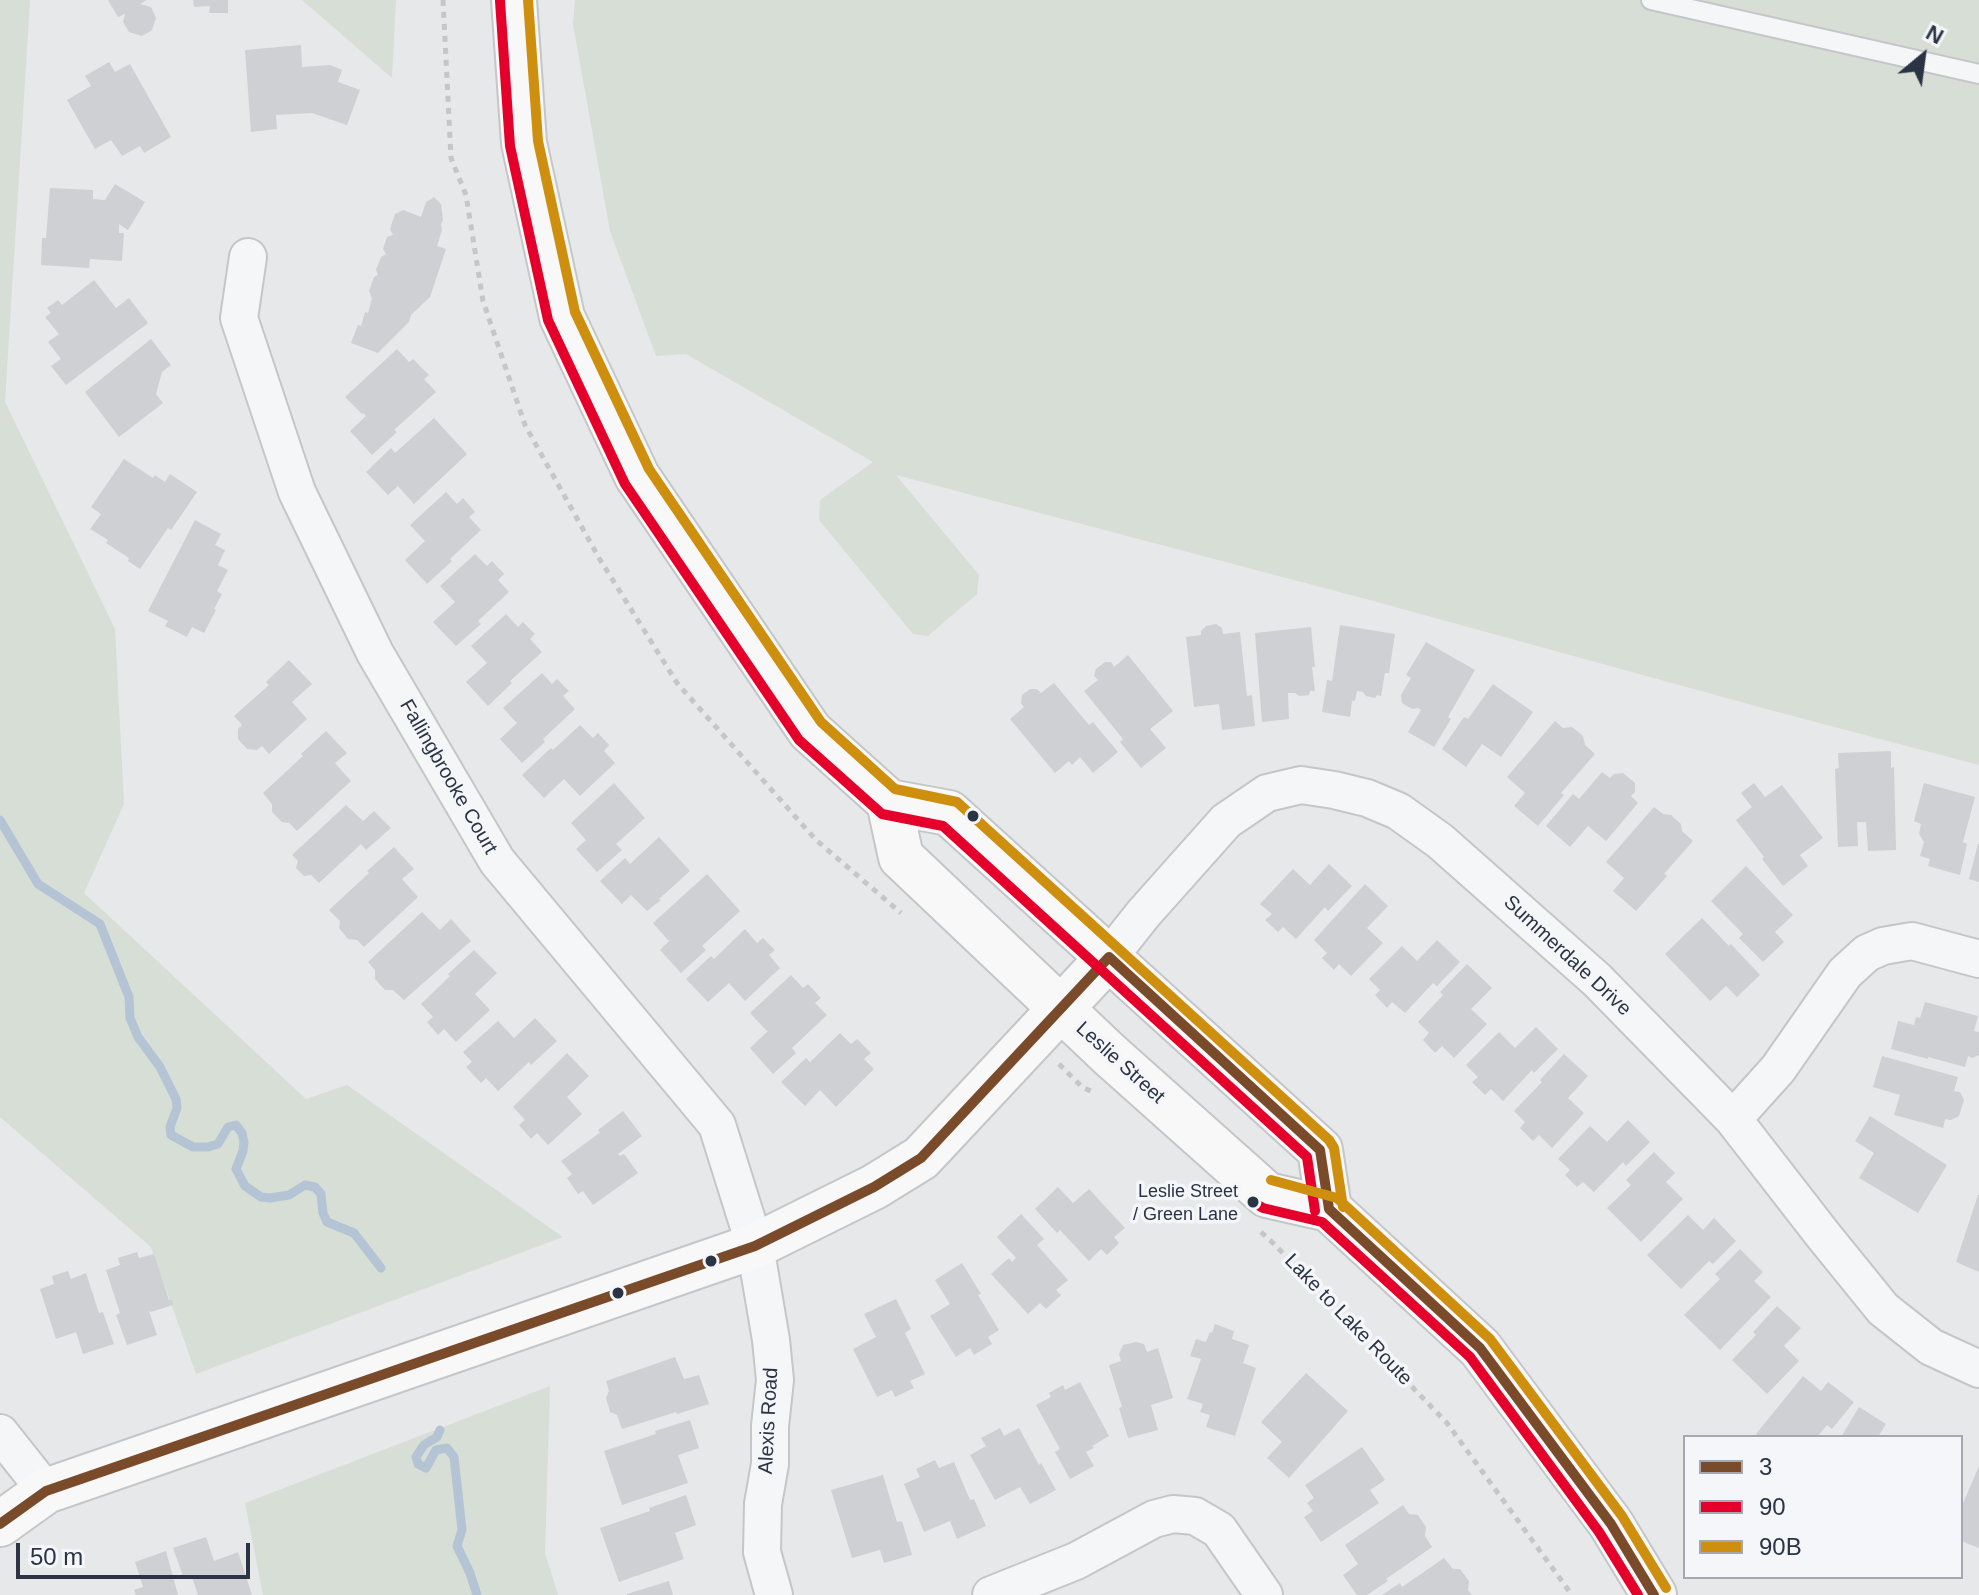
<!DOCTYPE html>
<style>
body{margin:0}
#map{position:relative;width:1979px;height:1595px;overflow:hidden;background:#e6e8ea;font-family:Arial,sans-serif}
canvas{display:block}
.legend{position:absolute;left:1683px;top:1435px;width:280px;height:144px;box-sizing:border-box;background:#f4f6f9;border:2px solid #a4a8b1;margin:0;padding:10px 14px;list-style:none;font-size:24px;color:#2b3445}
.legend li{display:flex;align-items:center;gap:16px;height:40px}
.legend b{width:40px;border:2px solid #a4a8b1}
.north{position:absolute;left:1883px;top:16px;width:80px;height:80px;-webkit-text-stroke:6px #f4f6f9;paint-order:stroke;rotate:29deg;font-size:22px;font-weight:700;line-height:32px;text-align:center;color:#2b3445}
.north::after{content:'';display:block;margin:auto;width:28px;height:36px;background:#2b3445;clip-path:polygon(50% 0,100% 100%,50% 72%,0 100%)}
.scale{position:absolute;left:16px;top:1543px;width:234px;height:36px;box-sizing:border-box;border:4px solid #2b3445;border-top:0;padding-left:10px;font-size:24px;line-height:28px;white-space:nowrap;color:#2b3445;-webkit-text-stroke:6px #f4f6f9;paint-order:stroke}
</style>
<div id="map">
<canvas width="1979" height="1595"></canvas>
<ul class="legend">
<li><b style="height:10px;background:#7a4b2a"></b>3</li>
<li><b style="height:10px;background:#e4002b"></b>90</li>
<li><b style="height:10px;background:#ce8f0e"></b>90B</li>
</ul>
<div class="north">N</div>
<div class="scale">50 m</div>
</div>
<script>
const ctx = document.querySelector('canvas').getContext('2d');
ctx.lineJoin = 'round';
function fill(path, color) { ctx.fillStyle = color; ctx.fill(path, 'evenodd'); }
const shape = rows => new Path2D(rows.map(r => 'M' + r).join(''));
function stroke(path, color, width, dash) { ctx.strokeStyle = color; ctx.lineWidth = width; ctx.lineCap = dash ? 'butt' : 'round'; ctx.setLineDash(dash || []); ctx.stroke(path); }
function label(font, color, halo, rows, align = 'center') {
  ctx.font = font + ' Arial,sans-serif'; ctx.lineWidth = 7; ctx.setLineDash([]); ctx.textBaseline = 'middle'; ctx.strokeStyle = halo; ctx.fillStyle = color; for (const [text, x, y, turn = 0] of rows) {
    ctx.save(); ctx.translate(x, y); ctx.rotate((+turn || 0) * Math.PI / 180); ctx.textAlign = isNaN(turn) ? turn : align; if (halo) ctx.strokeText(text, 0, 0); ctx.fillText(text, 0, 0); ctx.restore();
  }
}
const green = shape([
 [0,0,30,0,5,402,115,629,124,804,84,893,306,1099,347,1085,563,1237,196,1374,151,1247,0,1117],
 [302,0,396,0,392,78],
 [575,0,1979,0,1979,765,1774,711,1366,599,896,475,979,575,977,594,928,636,913,634,819,520,820,500,873,462,686,354,656,356,610,231,573,24],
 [550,1386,545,1553,558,1595,263,1595,245,1503]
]);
const stream = shape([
 [0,820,38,884,100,924,129,997,130,1018,138,1037,160,1067,176,1099,177,1108,170,1127,171,1135,193,1147,208,1147,218,1144,228,1127,236,1125,242,1133,244,1142,243,1151,236,1169,245,1186,261,1197,270,1198,289,1195,305,1185,315,1187,321,1194,323,1213,327,1222,354,1233,381,1268],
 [440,1430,437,1437,424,1445,416,1457,418,1464,426,1468,436,1450,447,1448,454,1457,462,1530,457,1546,470,1573,477,1595]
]);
const building = shape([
 [108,0,147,0,140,4,151,7,156,18,152,30,142,36,129,32,123,22,125,14,118,17],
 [193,0,228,0,228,13,209,13,210,6,194,7],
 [301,45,302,67,330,65,342,70,338,82,360,90,347,125,312,113,276,115,277,129,251,132,245,50],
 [109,62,115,72,130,64,171,137,144,153,140,146,122,156,111,140,95,149,67,100,91,86,85,76],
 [115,184,145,202,128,230,119,224,119,233,124,233,122,261,90,259,89,268,41,265,42,238,46,238,50,188,93,190,93,199,105,200],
 [434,197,441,204,443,219,441,224,442,230,437,246,446,249,430,297,411,315,409,322,378,353,351,343,358,325,361,326,365,312,368,313,372,298,369,291,374,277,378,275,376,270,381,257,386,254,383,249,387,237,393,235,390,229,395,214,403,210,421,217,426,202],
 [94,280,116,308,129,298,148,323,66,385,51,366,61,359,48,342,59,334,45,317,51,313,47,308,58,300,62,305],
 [151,339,171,365,162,372,156,394,163,403,119,437,85,392],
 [397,349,409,362,413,359,429,375,424,379,436,392,394,430,397,432,372,455,350,431,366,416,363,413,362,414,345,397],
 [434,418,467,454,414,504,398,486,388,495,366,472,391,448,395,453],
 [124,459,153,478,155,475,165,482,170,474,197,492,171,530,168,528,140,569,128,561,129,558,106,543,108,540,90,529,101,514,91,507],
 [446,492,457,504,463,498,475,512,469,517,481,530,450,559,452,561,427,584,405,560,425,541,410,525],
 [195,520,221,534,215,545,225,550,218,565,228,570,217,591,222,594,214,609,216,610,204,633,192,627,187,637,165,626,168,621,148,611],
 [475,554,487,566,492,561,504,574,498,580,509,592,478,621,481,624,456,646,433,622,455,602,440,586],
 [506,614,518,627,523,622,535,634,530,639,542,652,510,681,512,683,488,706,466,682,487,663,471,646],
 [1216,624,1222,628,1223,634,1240,632,1247,696,1252,695,1255,726,1222,730,1219,704,1194,707,1186,637,1201,635,1201,631,1206,626],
 [1340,625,1395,634,1389,673,1385,673,1381,696,1377,695,1375,698,1366,696,1363,692,1357,691,1355,701,1352,701,1350,717,1322,712,1327,680,1332,681],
 [1311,627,1315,667,1312,667,1315,691,1310,691,1309,695,1299,696,1295,693,1288,693,1289,719,1262,722,1255,633],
 [1426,642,1475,670,1448,717,1451,719,1434,747,1408,732,1421,710,1418,708,1412,709,1402,703,1401,695,1411,678,1406,675],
 [1128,655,1173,711,1150,729,1166,748,1141,768,1120,742,1123,739,1084,691,1098,680,1094,676,1096,669,1105,662,1111,662,1114,667],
 [289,660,312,684,292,702,307,719,269,754,262,746,257,750,247,749,238,739,238,729,242,725,234,716,269,685,266,682],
 [542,673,552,684,557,679,569,691,563,696,575,709,543,739,545,742,522,763,500,739,517,723,503,708],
 [1054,683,1089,725,1093,722,1118,752,1093,773,1080,757,1072,765,1069,761,1055,773,1010,719,1024,707,1021,703,1022,695,1030,689,1037,689,1041,693],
 [1493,684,1533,712,1501,757,1482,744,1466,767,1442,749,1464,717,1468,719],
 [1555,721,1563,728,1572,727,1583,736,1585,745,1595,754,1561,793,1564,795,1538,826,1514,806,1525,793,1507,777],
 [580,725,593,738,598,733,609,745,604,751,615,763,580,796,564,779,544,798,522,775,551,748,553,750],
 [326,731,347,753,335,763,351,781,297,831,289,823,282,822,272,812,272,804,263,793,303,756,301,754],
 [1891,751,1891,768,1894,767,1896,850,1868,851,1866,822,1857,822,1858,846,1838,847,1835,769,1839,768,1838,753],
 [1602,772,1610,778,1614,774,1623,773,1635,783,1635,792,1631,796,1638,803,1606,841,1588,826,1570,847,1546,826,1573,794,1579,799],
 [614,783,645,818,616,844,622,850,597,872,576,849,586,840,571,823],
 [1754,783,1765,797,1782,785,1823,838,1800,855,1808,866,1783,886,1762,859,1764,857,1736,820,1752,807,1741,793],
 [1924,783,1975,797,1963,842,1967,844,1960,875,1928,866,1930,859,1920,856,1924,842,1919,834,1921,824,1914,821],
 [346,805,363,821,374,811,391,828,366,850,361,844,319,883,311,875,304,876,296,868,298,861,292,855],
 [1654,807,1663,814,1671,815,1681,824,1682,831,1693,841,1664,874,1667,876,1636,911,1613,891,1624,878,1606,862],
 [659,837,690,871,659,899,661,900,647,911,631,895,622,904,600,881,625,858,630,864],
 [1978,844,1979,844,1979,882,1969,879],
 [394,847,414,869,402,879,418,897,364,947,357,940,348,939,339,928,340,921,329,910,369,873,367,871],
 [1329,864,1352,886,1328,911,1325,907,1296,939,1283,927,1278,932,1265,920,1272,914,1260,904,1293,869,1310,885],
 [1746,866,1793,915,1775,932,1784,942,1763,962,1739,938,1743,934,1711,901],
 [707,874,740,911,702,946,706,950,681,973,660,950,670,940,668,940,653,923],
 [1365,884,1388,906,1367,928,1383,943,1351,976,1339,964,1334,970,1322,958,1327,953,1314,940],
 [422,912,440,930,451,919,471,941,404,1000,393,990,385,990,375,979,375,970,368,962],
 [1702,918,1729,946,1731,944,1760,975,1737,997,1726,986,1710,1001,1665,954],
 [745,929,757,943,763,938,775,950,769,955,780,968,745,1001,729,983,708,1002,686,979,711,956,714,959],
 [1437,940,1460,962,1437,986,1433,983,1405,1013,1392,1002,1387,1008,1375,995,1380,990,1369,979,1402,946,1417,961],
 [474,950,497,973,475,994,490,1010,456,1042,444,1029,438,1035,427,1022,433,1017,421,1004,450,976,448,974],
 [1467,964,1492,988,1471,1009,1487,1024,1454,1058,1442,1046,1435,1053,1423,1040,1429,1033,1418,1022,1443,995,1440,992],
 [791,975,803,988,808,984,821,998,815,1003,827,1015,792,1048,796,1053,773,1074,750,1048,768,1031,766,1030,750,1013],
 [1925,1002,1978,1016,1974,1031,1979,1032,1979,1055,1972,1058,1968,1056,1965,1067,1928,1057,1928,1059,1891,1049,1898,1021,1914,1025,1916,1017,1920,1018],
 [535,1018,557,1041,531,1065,529,1062,498,1091,486,1078,481,1083,466,1067,472,1062,463,1052,498,1021,514,1038],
 [1536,1027,1558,1049,1534,1073,1532,1070,1503,1101,1491,1089,1485,1095,1472,1082,1478,1077,1466,1065,1499,1032,1515,1048],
 [840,1033,851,1044,857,1039,871,1053,864,1059,874,1069,836,1107,820,1090,805,1106,781,1082,806,1058,810,1062],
 [567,1053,589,1076,567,1097,582,1114,548,1145,537,1133,531,1139,519,1125,525,1120,513,1107],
 [1564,1054,1588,1076,1568,1098,1584,1113,1552,1148,1539,1135,1533,1141,1520,1128,1525,1122,1514,1111,1542,1082,1540,1080],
 [1882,1056,1958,1077,1954,1091,1960,1092,1964,1100,1959,1116,1951,1120,1945,1119,1943,1128,1894,1115,1900,1095,1873,1087],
 [623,1111,642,1136,618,1154,620,1156,624,1154,638,1173,593,1205,583,1191,578,1194,567,1178,572,1174,561,1161,598,1134,600,1133,598,1130],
 [1870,1116,1947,1165,1918,1213,1859,1178,1874,1153,1855,1141],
 [1628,1120,1650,1142,1626,1166,1623,1162,1594,1192,1583,1182,1577,1187,1565,1175,1570,1170,1558,1159,1590,1126,1607,1142],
 [1654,1152,1675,1173,1666,1182,1683,1199,1641,1242,1607,1208,1631,1185,1626,1180],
 [1058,1187,1073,1203,1089,1189,1125,1228,1114,1237,1119,1243,1107,1255,1101,1249,1089,1261,1060,1230,1057,1233,1035,1209],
 [1978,1195,1979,1195,1979,1272,1956,1262],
 [1021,1214,1044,1239,1037,1245,1068,1280,1056,1290,1061,1295,1046,1309,1040,1303,1028,1314,991,1274,1009,1258,1012,1262,1016,1258,997,1237],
 [1688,1215,1703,1230,1714,1218,1736,1241,1713,1264,1709,1261,1681,1289,1647,1255],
 [1740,1249,1763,1272,1754,1281,1771,1297,1720,1350,1684,1315,1720,1279,1715,1274],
 [137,1252,139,1258,154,1254,169,1300,172,1300,173,1305,151,1312,149,1311,157,1335,127,1345,116,1315,120,1313,106,1270,120,1265,118,1258],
 [962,1263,981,1294,978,1295,999,1330,988,1337,992,1344,974,1355,970,1348,956,1357,930,1316,950,1304,935,1280],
 [68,1271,71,1279,86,1273,99,1313,103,1312,114,1344,83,1354,76,1332,56,1339,40,1289,54,1284,52,1276],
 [896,1299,911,1329,905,1333,925,1374,910,1381,914,1388,895,1397,892,1390,877,1397,853,1349,876,1337,864,1314],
 [1777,1306,1801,1328,1784,1346,1799,1361,1767,1394,1732,1360,1756,1335,1753,1332],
 [1215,1324,1234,1331,1232,1339,1249,1345,1243,1363,1256,1368,1235,1436,1206,1427,1210,1415,1200,1412,1203,1404,1187,1399,1201,1359,1190,1356,1196,1339,1206,1342,1210,1332,1212,1333],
 [1136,1342,1144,1344,1147,1352,1158,1348,1173,1398,1151,1405,1158,1430,1128,1438,1119,1408,1122,1407,1109,1365,1121,1361,1119,1354,1123,1345],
 [675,1357,684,1379,699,1375,709,1404,677,1414,676,1412,622,1429,617,1415,610,1412,606,1398,609,1391,606,1381],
 [1306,1373,1348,1411,1289,1478,1267,1458,1282,1442,1261,1422],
 [1803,1376,1821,1391,1828,1382,1854,1402,1832,1429,1827,1425,1817,1437,1760,1437,1756,1434],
 [1080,1382,1109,1436,1092,1446,1094,1448,1086,1452,1094,1466,1070,1479,1055,1452,1060,1449,1036,1405,1051,1397,1049,1393,1063,1385,1065,1390],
 [1859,1407,1886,1424,1878,1437,1841,1437],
 [690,1420,699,1448,678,1455,688,1483,622,1505,604,1451,656,1434,655,1431],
 [1000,1428,1004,1436,1019,1428,1039,1465,1041,1463,1056,1490,1030,1504,1020,1487,995,1500,970,1455,986,1446,981,1438],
 [1362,1447,1385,1480,1370,1490,1379,1503,1321,1542,1304,1517,1313,1511,1307,1503,1314,1498,1305,1485],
 [935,1460,939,1468,954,1462,970,1500,974,1499,986,1526,957,1539,950,1521,924,1532,904,1484,920,1477,916,1469],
 [1979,1466,1979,1548,1961,1541,1961,1508],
 [883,1475,897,1522,902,1521,912,1555,884,1563,880,1550,852,1558,831,1490],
 [686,1495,696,1525,675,1533,684,1559,619,1582,600,1528,650,1511,649,1508],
 [1403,1505,1409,1514,1418,1515,1426,1527,1425,1536,1432,1547,1386,1579,1388,1581,1367,1595,1357,1595,1343,1575,1358,1564,1345,1545],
 [206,1537,214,1561,238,1552,252,1595,198,1595,192,1577,184,1579,173,1548],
 [166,1551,178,1595,136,1595,134,1590,143,1587,135,1562],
 [1444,1558,1453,1569,1460,1569,1469,1581,1468,1590,1472,1595,1382,1595,1400,1583,1402,1587],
 [669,1581,673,1595,627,1595,627,1594]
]);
const path = shape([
 [443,0,451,158,466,195,483,301,525,425,599,558,677,683,816,840,901,913],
 [1059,1064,1082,1087,1091,1091],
 [1261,1232,1273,1243,1447,1423,1572,1595]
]);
const lane = shape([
 [1651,0,1979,74]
]);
const street = shape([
 [248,257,239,318,297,492,375,653,497,861,717,1125,755,1246,771,1340,775,1380,770,1426,770,1464,763,1504,762,1552,774,1595],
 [1109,957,1144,913,1226,821,1267,793,1301,785,1334,790,1367,798,1398,811,1440,841,1597,980,1733,1119,1823,1235,1883,1309,1931,1347,1979,1369],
 [1733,1119,1778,1069,1845,973,1867,953,1883,946,1912,941,1979,959],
 [0,1433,46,1491],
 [991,1595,1076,1561,1154,1519,1173,1514,1195,1516,1219,1530,1264,1595]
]);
const secondary = shape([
 [514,0,524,143,562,317,637,476,810,731,889,802,949,813,1320,1150,1329,1209],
 [889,802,901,857,1110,1055,1267,1195,1329,1209,1480,1348,1611,1524,1654,1595],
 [0,1524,46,1491,755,1246,874,1187,921,1158,1109,957]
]);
const bus1 = shape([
 [0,1524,46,1491,755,1246,874,1187,921,1158,1109,957,1320,1150,1329,1209,1480,1348,1611,1524,1654,1595]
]);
const bus2 = shape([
 [500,1,510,146,548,320,625,484,799,740,882,814,943,826,1307,1157,1315,1211],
 [1253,1202,1263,1208,1322,1222,1470,1357,1599,1532,1638,1595]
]);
const bus3 = shape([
 [528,0,538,141,575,312,649,469,821,722,895,789,957,802,1329,1140,1334,1148,1343,1207],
 [1271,1180,1337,1198,1490,1339,1622,1516,1666,1588]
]);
const markers = [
 [973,816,7,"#2b3445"],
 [1253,1202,7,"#2b3445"],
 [711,1261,7,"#2b3445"],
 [618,1293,7,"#2b3445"]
];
const busNames = [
 ["Leslie Street",1238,1192],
 ["/ Green Lane",1238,1215]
];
const streetNames = [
 ["Fallingbrooke Court",448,777,60],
 ["Summerdale Drive",1567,956,43],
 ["Leslie Street",1120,1063,42],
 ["Lake to Lake Route",1348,1320,46],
 ["Alexis Road",769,1421,-87]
];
fill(green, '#d6ded6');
stroke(stream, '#b4c4d5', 9);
fill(building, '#ced0d3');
stroke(lane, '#c4c6c8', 22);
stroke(street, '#c4c6c8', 40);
stroke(secondary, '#c4c6c8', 48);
stroke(path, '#c5c6ca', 5, [6, 6]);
stroke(lane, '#f5f6f7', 18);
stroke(street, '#f5f6f7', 36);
stroke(secondary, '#f8f8f8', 44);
stroke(bus1, '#7a4b2a', 10);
stroke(bus2, '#e4002b', 10);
stroke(bus3, '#ce8f0e', 10);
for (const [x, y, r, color] of markers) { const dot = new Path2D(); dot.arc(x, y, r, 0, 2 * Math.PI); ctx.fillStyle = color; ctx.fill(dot); stroke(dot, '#f4f6f9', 3); }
label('18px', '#2b3445', '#f4f6f9', busNames, 'right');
label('20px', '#2b3445', '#f4f6f9', streetNames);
</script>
